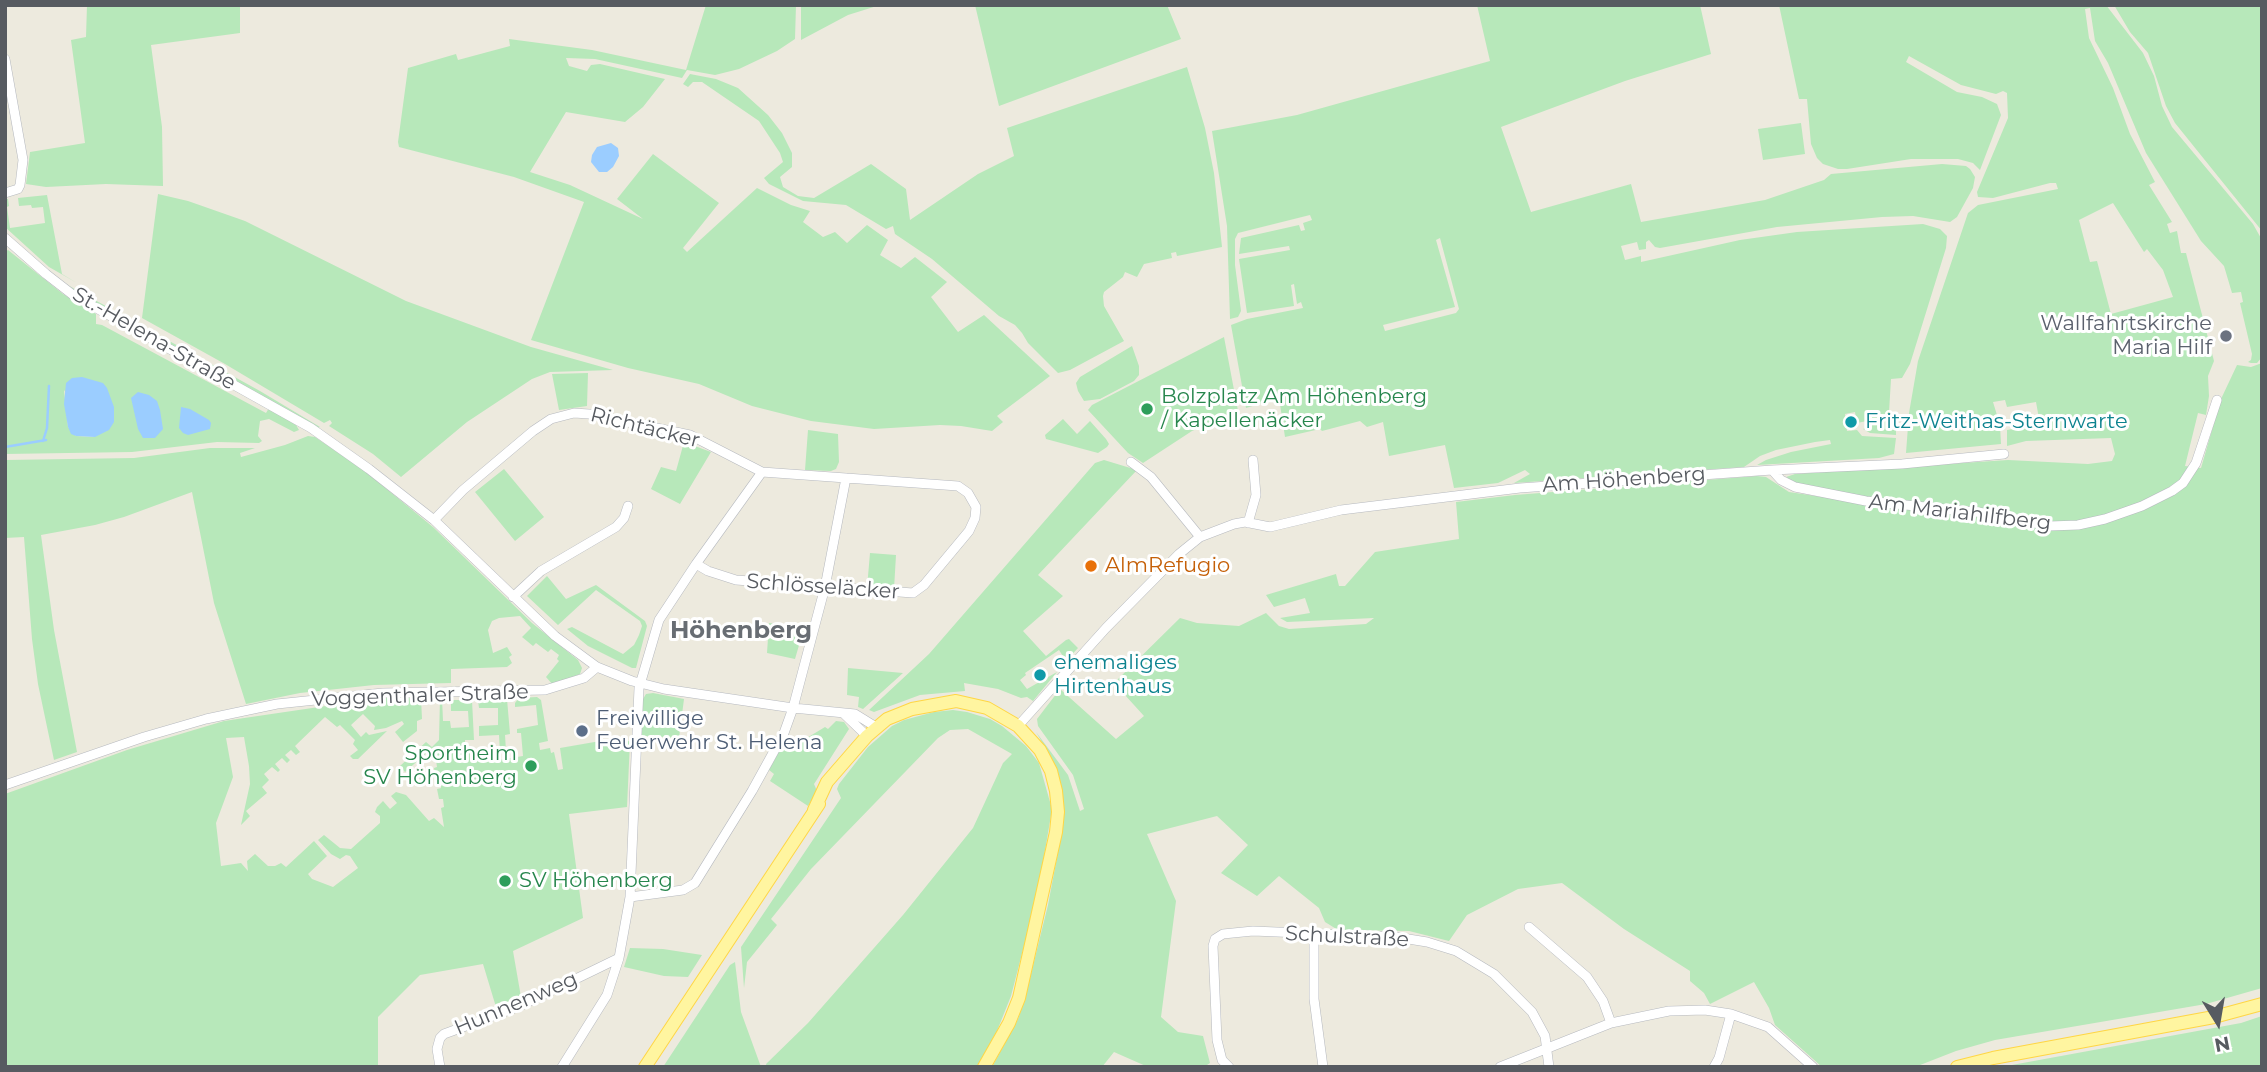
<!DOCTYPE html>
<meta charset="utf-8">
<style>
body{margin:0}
#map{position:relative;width:2267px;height:1072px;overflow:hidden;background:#edeade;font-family:Montserrat,sans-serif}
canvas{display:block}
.frame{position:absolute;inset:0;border:7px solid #575b61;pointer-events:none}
.north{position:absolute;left:2183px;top:988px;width:70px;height:70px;-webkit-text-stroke:5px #fff;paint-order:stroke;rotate:169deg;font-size:19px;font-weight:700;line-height:28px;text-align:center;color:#575b61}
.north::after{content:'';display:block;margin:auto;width:24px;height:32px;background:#575b61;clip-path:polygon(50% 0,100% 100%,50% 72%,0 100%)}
</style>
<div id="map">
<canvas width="2267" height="1072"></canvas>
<div class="frame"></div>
<div class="north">N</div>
</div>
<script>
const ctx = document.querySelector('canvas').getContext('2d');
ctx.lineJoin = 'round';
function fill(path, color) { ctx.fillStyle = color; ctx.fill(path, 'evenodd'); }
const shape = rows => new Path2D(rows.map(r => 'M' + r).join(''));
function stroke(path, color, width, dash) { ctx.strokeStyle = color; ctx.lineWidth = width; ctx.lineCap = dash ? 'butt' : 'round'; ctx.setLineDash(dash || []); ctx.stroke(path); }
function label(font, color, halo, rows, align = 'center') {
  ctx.font = font + ' Montserrat,sans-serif'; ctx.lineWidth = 6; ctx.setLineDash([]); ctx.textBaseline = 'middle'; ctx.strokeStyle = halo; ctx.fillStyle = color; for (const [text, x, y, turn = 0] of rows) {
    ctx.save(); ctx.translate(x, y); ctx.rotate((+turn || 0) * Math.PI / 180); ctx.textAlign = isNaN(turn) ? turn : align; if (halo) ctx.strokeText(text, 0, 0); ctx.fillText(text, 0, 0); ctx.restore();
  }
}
const green = shape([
 [87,5,240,5,240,33,151,45,162,127,163,186,106,184,46,187,26,184,30,152,85,143,71,40,86,37],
 [706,5,796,5,795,39,777,51,739,69,715,75,687,70,682,78,595,59,566,58,569,66,587,71,591,65,600,64,665,79,643,107,625,122,566,112,530,172,570,185,643,219,617,199,653,154,719,203,683,248,687,252,757,188,791,205,810,211,803,222,823,237,835,232,847,243,867,225,888,240,880,255,901,268,915,257,947,282,931,297,958,332,984,315,1050,376,997,416,1003,422,992,431,961,426,940,425,874,429,811,421,752,406,699,384,628,368,531,340,584,202,514,177,399,147,398,142,408,68,456,54,458,60,510,46,509,39,592,50,686,70],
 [801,5,1167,5,1181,39,999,106,975,5,880,5,848,15,801,40],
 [1477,5,1700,5,1711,54,1625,81,1501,127,1531,212,1631,184,1641,222,1765,200,1824,180,1831,174,1942,164,1966,166,1970,169,1975,177,1973,188,1957,217,1950,222,1913,216,1882,217,1777,227,1660,248,1655,247,1649,240,1646,242,1646,249,1639,250,1637,242,1621,246,1625,260,1641,256,1641,262,1740,240,1797,232,1923,224,1940,229,1947,236,1946,248,1910,364,1902,378,1891,379,1888,429,1896,430,1896,435,1870,433,1863,429,1868,427,1867,421,1857,423,1855,412,1845,414,1847,431,1857,430,1862,436,1896,438,1894,454,1879,458,1757,465,1766,460,1791,452,1831,444,1830,440,1815,442,1776,450,1760,456,1744,467,1514,483,1530,474,1525,470,1498,483,1454,488,1445,445,1389,456,1383,422,1367,427,1360,421,1322,431,1320,429,1285,437,1279,398,1246,408,1231,325,1247,319,1303,308,1301,302,1297,304,1294,284,1291,285,1294,306,1247,313,1239,259,1290,250,1289,246,1239,254,1241,238,1299,225,1301,231,1305,230,1303,223,1312,220,1310,215,1238,233,1235,239,1235,265,1241,311,1238,317,1230,319,1227,226,1212,131,1297,115,1490,61],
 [1440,238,1459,309,1456,313,1385,331,1383,325,1455,307,1436,240],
 [1779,5,2106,5,2143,53,2154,76,2162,106,2172,127,2253,224,2262,240,2262,357,2257,363,2251,363,2248,362,2251,360,2252,354,2240,303,2243,302,2241,292,2232,293,2224,266,2201,241,2146,153,2108,63,2095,41,2090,8,2085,9,2089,38,2113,88,2130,134,2155,182,2149,185,2172,222,2167,224,2170,233,2177,231,2181,253,2186,253,2187,257,2214,361,2208,376,2209,396,2206,415,2198,413,2185,466,2201,468,2221,399,2237,365,2251,367,2262,363,2262,988,2206,1004,1995,1040,1956,1051,1915,1067,1822,1067,1775,1025,1769,1008,1754,982,1710,1004,1704,993,1690,981,1690,971,1624,929,1562,883,1518,889,1467,915,1449,941,1409,931,1338,930,1325,922,1319,908,1279,876,1257,896,1221,873,1248,845,1217,816,1147,834,1176,901,1161,1017,1178,1032,1203,1036,1210,1063,1204,1067,1148,1067,1114,1052,1102,1067,992,1067,1018,1019,1025,998,1048,905,1064,820,1064,806,1046,749,1036,732,1068,775,1080,811,1084,809,1073,775,1038,726,1037,719,1060,689,1116,739,1144,716,1114,683,1180,618,1197,623,1239,626,1266,613,1279,626,1289,629,1366,624,1374,618,1287,622,1280,618,1310,613,1305,598,1274,607,1266,595,1336,574,1339,586,1345,586,1375,552,1459,539,1456,502,1515,495,1757,476,1766,477,1789,492,1836,499,1796,483,1786,477,1795,474,2008,460,2088,464,2112,461,2115,454,2111,438,2026,441,2007,446,2007,430,2040,424,2036,402,2007,407,2005,400,1993,402,2000,425,2001,444,1906,453,1909,413,1918,361,1968,213,1978,205,2058,189,2056,183,2050,183,1993,198,1978,197,1977,192,2008,118,2007,93,2003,91,1996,94,1961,85,1909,56,1906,62,1957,92,1982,97,1997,104,2001,115,1980,170,1973,163,1958,159,1911,159,1847,169,1838,169,1823,164,1817,158,1811,144,1807,99,1799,99],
 [2113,203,2144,252,2147,249,2163,270,2173,297,2111,314,2097,261,2090,262,2079,220],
 [2114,5,2262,5,2262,231,2175,123,2166,106,2148,53,2130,32],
 [1187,67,1205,128,1214,173,1222,247,1177,256,1176,252,1171,253,1172,258,1144,264,1137,277,1125,272,1123,277,1104,292,1103,296,1104,306,1124,341,1070,370,1058,373,1028,343,1022,333,1015,325,999,316,932,259,895,234,893,226,886,229,846,205,803,201,769,184,764,178,783,162,780,153,759,121,702,82,693,82,688,87,683,84,690,74,716,79,738,88,768,115,782,133,792,153,792,167,780,177,783,187,798,196,814,198,871,164,906,189,910,220,978,174,1014,156,1007,128],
 [1801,123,1805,154,1763,160,1758,129],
 [158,194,188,201,245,221,406,301,531,347,613,370,550,372,532,379,467,422,401,477,373,454,329,426,332,423,330,420,324,423,225,364,142,318],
 [47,195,62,274,77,283,49,267,5,227,5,199,8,199,9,206,7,207,10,228,45,223,43,207,32,208,31,205,19,206,18,198],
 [8,250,63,294,96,314,96,324,102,325,266,413,269,408,296,425,299,430,294,432,269,419,260,421,258,436,262,441,259,443,217,442,132,452,5,454,5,252],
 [64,390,95,437,76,436,68,427],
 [64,283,260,391,320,427,317,428,112,313],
 [1224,337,1238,411,1192,431,1143,463,1128,453,1088,410,1092,405],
 [1132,346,1139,366,1139,375,1134,381,1100,399,1084,401,1078,391,1076,383,1080,377],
 [588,373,587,406,559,410,552,374],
 [1063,419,1077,434,1090,421,1106,439,1109,444,1107,447,1098,453,1046,439,1045,435],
 [808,430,838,434,839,462,836,469,831,471,805,470],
 [308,436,315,437,361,468,433,527,532,623,578,660,582,668,580,674,553,685,546,677,559,661,557,659,559,655,551,649,548,652,536,643,533,646,522,637,531,628,520,616,499,618,492,621,488,630,493,653,507,647,512,655,509,657,512,663,507,667,451,669,451,683,374,685,300,693,246,704,214,603,192,492,124,517,95,525,41,535,54,630,77,752,54,760,38,684,32,639,24,537,5,538,5,460,134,458,210,448,255,448,240,453,241,457,285,445],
 [684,442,711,452,680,504,651,489,661,467,676,471],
 [1104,460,1137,470,1038,575,1063,596,1023,631,1046,656,1066,640,1069,639,1078,648,1066,661,1059,650,1025,673,1026,675,1020,680,1027,689,1057,672,1033,701,1027,697,1021,698,998,689,964,683,965,691,920,695,874,712,869,710,929,654,1095,463],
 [504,469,544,517,515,541,475,492],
 [870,553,896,555,894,589,867,588],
 [547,576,566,599,596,585,645,621,647,626,636,668,632,668,588,646,567,629,572,627,623,654,634,645,639,635,642,626,640,621,596,590,558,625,527,596],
 [769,623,804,628,795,659,767,653],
 [848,668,903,673,863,709,858,707,859,697,847,695],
 [653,693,684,699,679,738,641,736,643,699,646,694],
 [537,697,541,700,548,741,539,743,540,750,550,748,551,753,554,752,558,770,563,769,560,748,606,740,607,744,630,741,627,807,569,814,583,918,513,951,521,997,496,1007,483,964,420,975,378,1017,378,1067,5,1067,5,794,127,750,224,721,380,698,421,698,422,719,417,721,417,731,403,742,395,732,404,724,402,721,386,728,374,730,375,726,363,714,351,725,361,737,366,732,369,735,387,731,358,759,353,759,350,756,358,750,353,744,355,740,340,725,337,727,325,717,295,746,300,752,296,755,291,750,285,755,290,760,287,763,282,758,275,764,280,770,278,772,272,767,264,774,269,780,262,787,267,793,246,811,250,816,241,825,250,784,249,766,244,737,226,738,233,777,216,823,221,866,241,863,248,871,247,861,255,854,268,866,275,866,281,863,286,867,314,841,327,856,308,874,312,879,333,887,358,868,350,856,346,855,340,859,331,854,318,840,324,835,340,848,351,849,380,823,380,816,375,812,377,807,383,801,390,809,397,803,391,796,396,792,406,795,429,821,434,818,444,827,441,808,444,807,443,799,439,799,437,789,441,788,440,780,436,780,434,768,437,767,436,760,432,760,431,749,405,772,400,766,426,742,432,747,439,740,440,698,442,698,443,721,450,721,451,728,469,727,468,711,451,711,451,700,472,700,474,740,465,740,465,747,471,748,471,755,491,752,491,754,497,753,498,760,523,756,521,733,517,733,517,729,538,725,536,705,515,707,515,703,519,698],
 [481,698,507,699,510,734,505,735,506,751,500,753,499,735,479,736,479,726,498,725,498,708,479,708,478,700],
 [953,710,967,712,990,719,1002,726,1026,746,1039,763,1052,809,1040,881,1031,919,1011,996,993,1041,977,1067,767,1067,766,1064,808,1023,903,915,973,828,1003,763,1012,754,968,729,950,730,938,738,811,869,771,919,777,925,747,962,744,988,741,947,841,798,837,789,839,784,868,747,892,726,904,720,934,712],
 [836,721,844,722,849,729,816,781,814,784,817,791,808,806,770,781,774,774,769,770,785,740,805,739,825,727,828,729],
 [630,948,663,949,702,955,688,977,664,976,624,967],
 [735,962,741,1012,761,1067,663,1067,730,965],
 [2262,1016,2262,1067,2001,1067,2241,1023]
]);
const water = shape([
 [611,143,618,148,619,156,613,167,607,172,599,172,591,162,592,155,597,147],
 [82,377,103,383,107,388,114,407,114,422,109,430,95,437,76,436,71,434,68,427,64,404,66,383,72,378],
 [138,392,149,395,157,401,160,410,163,429,155,438,143,438,138,429,131,398],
 [181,407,190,409,209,420,211,423,210,429,188,435,183,433,179,428]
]);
const stream = shape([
 [43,441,47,428,49,386],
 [5,447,46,440]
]);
const minor = shape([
 [5,59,23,160,20,185,18,189,5,193],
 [5,238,46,274,73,295,311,428,369,469,434,520,555,636,597,667,632,681,664,689,793,708,855,714,876,727],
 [1131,462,1151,477,1200,537],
 [1772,470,1781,480,1795,487,1866,501,1985,513,2050,526,2078,525,2105,519,2142,506,2172,491,2183,483,2196,463,2217,400],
 [434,520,463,490,533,431,551,419,574,413,589,414,690,435,762,472,958,486,968,493,976,507,975,518,969,531,924,585,913,593,736,580,708,571,696,564],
 [1248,523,1256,495,1253,460],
 [513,597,541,571,616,527,624,518,628,506],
 [843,713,867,736],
 [1018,726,1106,628,1179,554,1200,537,1234,524,1245,522,1270,527,1341,510,1520,488,1772,470,1902,464,2004,454],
 [5,785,144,737,206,719,277,704,383,693,545,690,584,678,597,667],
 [630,897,683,890,695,883,752,791,784,733,793,708,825,587,846,478],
 [1529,927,1587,977,1603,1001,1611,1023],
 [1314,935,1314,999,1323,1067],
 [440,1067,437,1049,440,1038,444,1034,520,1006,619,958],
 [562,1067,607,995,619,958,630,897,639,688,659,620,696,564,762,472],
 [1229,1067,1222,1060,1217,1040,1213,946,1215,939,1223,934,1253,931,1396,937,1427,942,1456,951,1494,974,1532,1012,1545,1036,1549,1067],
 [1500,1067,1611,1023,1669,1011,1705,1010,1731,1014,1768,1027,1813,1067],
 [1714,1067,1719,1058,1731,1014]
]);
const major = shape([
 [814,810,827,782,867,736,887,719,912,709,956,701,987,708,1018,726,1040,750,1051,771,1056,791,1058,812,1056,832,1019,998,1009,1023,984,1067],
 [645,1067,819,804],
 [1957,1067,1993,1058,2214,1017,2262,1004]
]);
const markers = [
 [2226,336,7,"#6b7280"],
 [1147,409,7,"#2e9e5b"],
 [1851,422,7,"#0f9aa8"],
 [1091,566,7,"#e8710a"],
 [1040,675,7,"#0f9aa8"],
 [582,731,7,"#5c6f8a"],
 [531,766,7,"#2e9e5b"],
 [505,881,7,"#2e9e5b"]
];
const worshipNames = [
 ["Wallfahrtskirche",2212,324],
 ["Maria Hilf",2212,348]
];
const streetNames = [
 ["St.-Helena-Straße",154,339,30],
 ["Richtäcker",645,428,14],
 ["Am Höhenberg",1624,480,-4],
 ["Am Mariahilfberg",1960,513,7],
 ["Schlösseläcker",823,587,4],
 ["Voggenthaler Straße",420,696,-2],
 ["Schulstraße",1347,937,3],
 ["Hunnenweg",516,1004,-23]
];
const leisureNames = [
 ["Bolzplatz Am Höhenberg",1161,397],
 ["/ Kapellenäcker",1161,421],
 ["Sportheim",517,754,"right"],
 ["SV Höhenberg",517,778,"right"],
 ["SV Höhenberg",519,881]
];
const cultureNames = [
 ["Fritz-Weithas-Sternwarte",1865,422],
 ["ehemaliges",1054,663],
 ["Hirtenhaus",1054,687]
];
const foodNames = [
 ["AlmRefugio",1105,566]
];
const serviceNames = [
 ["Freiwillige",596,719],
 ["Feuerwehr St. Helena",596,743]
];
const quarterNames = [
 ["Höhenberg",741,631]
];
fill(green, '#b7e8ba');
fill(water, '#9bcdff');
stroke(stream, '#9bcdff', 2.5);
stroke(minor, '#b6b9bf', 10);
stroke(major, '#ffd644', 14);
stroke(minor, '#fff', 9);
stroke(major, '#fff5a0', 12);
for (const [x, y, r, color] of markers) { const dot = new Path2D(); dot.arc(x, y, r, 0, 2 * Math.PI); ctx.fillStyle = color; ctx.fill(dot); stroke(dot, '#fff', 2.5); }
label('21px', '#5b616d', '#fff', worshipNames, 'right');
label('21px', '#575b61', '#fff', streetNames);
label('21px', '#27864d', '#fff', leisureNames, 'left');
label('21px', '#0d838f', '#fff', cultureNames, 'left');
label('21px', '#c56008', '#fff', foodNames, 'left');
label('21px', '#4e5e75', '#fff', serviceNames, 'left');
label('bold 24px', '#686d73', '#fff', quarterNames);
</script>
